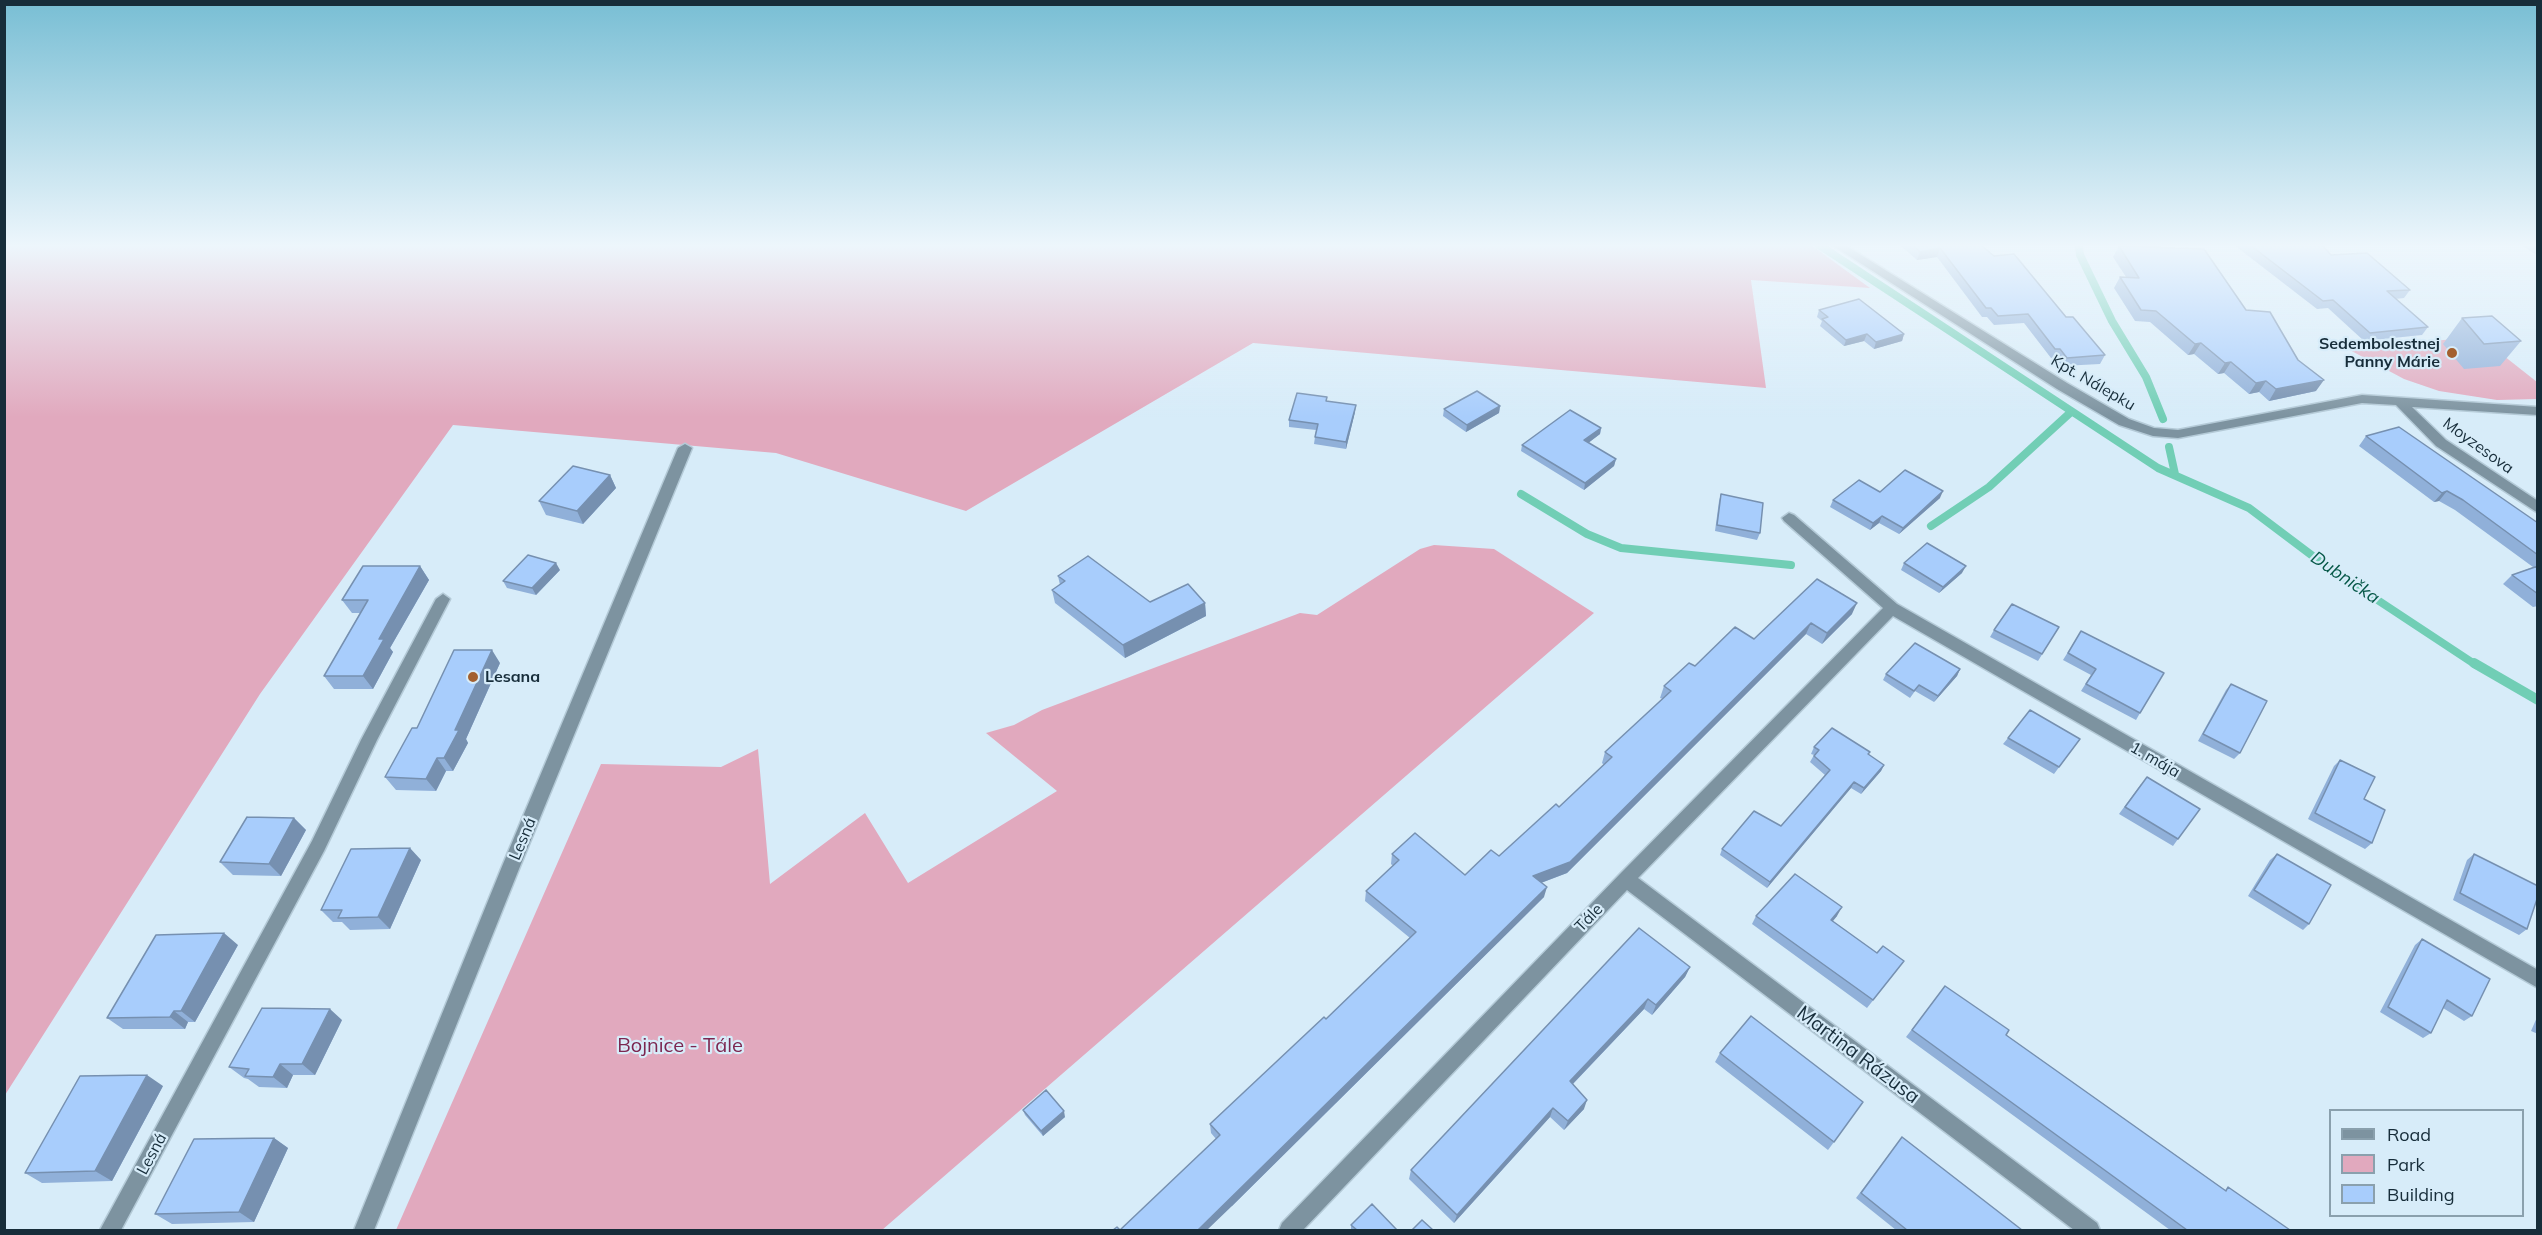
<!DOCTYPE html>
<meta charset="utf-8">
<style>
body{margin:0}
#map{position:relative;width:2542px;height:1235px;overflow:hidden;background:#d7ecf9;font-family:Mulish,sans-serif}
canvas{display:block}
.frame{position:absolute;inset:0;border:6px solid #172d3a;pointer-events:none}
.legend{position:absolute;left:2329px;top:1109px;width:195px;height:108px;box-sizing:border-box;background:#d7ecf9;border:2px solid #8aa0ad;margin:0;padding:8px 10px;list-style:none;font-size:18px;color:#172d3a}
.legend li{display:flex;align-items:center;gap:12px;height:30px}
.legend b{width:30px;border:2px solid #8aa0ad}
</style>
<div id="map">
<canvas width="2542" height="1235"></canvas>
<div class="frame"></div>
<ul class="legend">
<li><b style="height:8px;background:#7d93a0"></b>Road</li>
<li><b style="height:16px;background:#e1a9be"></b>Park</li>
<li><b style="height:16px;background:#a8cdfc"></b>Building</li>
</ul>
</div>
<script>
const ctx = document.querySelector('canvas').getContext('2d');
ctx.lineJoin = 'round';
function fill(path, color) { ctx.fillStyle = color; ctx.fill(path, 'evenodd'); }
const shape = rows => new Path2D(rows.map(r => 'M' + r).join(''));
function stroke(path, color, width, dash) { ctx.strokeStyle = color; ctx.lineWidth = width; ctx.lineCap = dash ? 'butt' : 'round'; ctx.setLineDash(dash || []); ctx.stroke(path); }
function label(font, color, halo, rows, align = 'center') {
  ctx.font = font + ' Mulish,sans-serif'; ctx.lineWidth = 4.5; ctx.setLineDash([]); ctx.textBaseline = 'middle'; ctx.strokeStyle = halo; ctx.fillStyle = color; for (const [text, x, y, turn = 0] of rows) {
    ctx.save(); ctx.translate(x, y); ctx.rotate((+turn || 0) * Math.PI / 180); ctx.textAlign = isNaN(turn) ? turn : align; if (halo) ctx.strokeText(text, 0, 0); ctx.fillText(text, 0, 0); ctx.restore();
  }
}
const green = shape([
 [5,245,1811,245,1870,288,1751,280,1766,388,1253,343,966,511,776,453,453,425,260,694,5,1095],
 [2480,337,2537,382,2537,399,2497,400,2439,391,2404,379,2346,348],
 [1434,545,1494,549,1594,613,882,1230,396,1230,601,764,721,767,758,749,770,884,865,813,908,883,1057,791,986,733,1014,725,1042,710,1300,613,1317,615,1420,549]
]);
const streamFar1 = shape([
 [1819,245,2158,468,2249,508,2326,566,2476,665],
 [2079,245,2080,255,2112,321,2146,377,2163,419],
 [2169,447,2175,474],
 [1521,494,1587,534,1621,548,1791,565],
 [1931,526,1989,487,2071,412]
]);
const stream = shape([
 [2474,663,2538,700]
]);
const minor = shape([
 [1832,245,1845,245,2067,383,2129,419,2154,428,2178,430,2362,395,2538,407,2538,415,2412,407,2446,440,2538,501,2538,513,2436,446,2396,405,2362,403,2178,438,2153,436,2119,425,2057,389,1832,245],
 [685,444,692,448,521,864,374,1230,354,1230,503,864,678,448,685,444],
 [1789,513,1794,515,1897,604,2538,970,2538,988,1893,616,1638,878,2097,1223,2100,1230,2074,1230,1627,890,1303,1230,1279,1230,1282,1223,1620,874,1883,608,1784,521,1782,518,1789,513],
 [443,594,450,599,377,740,324,851,121,1230,100,1230,312,841,361,740,436,599,443,594]
]);
const wall = shape([
 [1900,245,1981,245,2066,317,2105,355,2100,364,2062,366,2055,357,2051,358,2024,323,1994,325,1987,317,1982,317,1937,257,1917,260],
 [2234,245,2322,245,2331,255,2410,290,2404,298,2395,299,2428,327,2422,335,2364,341,2328,308,2317,309],
 [2521,245,2538,245,2538,256],
 [2119,246,2246,310,2316,391,2269,401,2259,392,2249,394,2224,373,2218,374,2194,354,2188,355,2150,322,2135,321,2114,288,2120,277,2126,277,2113,257],
 [1819,310,1904,334,1902,341,1874,349,1864,341,1844,346,1820,326,1822,321,1817,317],
 [2462,318,2521,341,2500,366,2464,369,2443,344],
 [1327,397,1327,401,1355,412,1346,449,1314,444,1316,430,1289,427,1289,420],
 [1500,406,1499,413,1466,432,1443,416,1444,409],
 [1601,428,1600,434,1588,443,1616,459,1614,466,1584,490,1521,451,1522,445],
 [2366,436,2538,523,2538,606,2533,607,2503,584,2512,575,2533,567,2455,510,2439,501,2434,502,2359,446],
 [610,475,616,488,583,524,546,515,539,501],
 [1880,492,1940,498,1899,534,1879,523,1870,530,1830,507,1833,500],
 [1721,494,1760,533,1757,540,1715,531,1719,501],
 [1904,563,1962,573,1939,593,1901,570],
 [420,566,429,580,390,648,393,652,373,689,334,689,324,676,360,613,352,613,342,600],
 [560,570,536,595,507,588,503,581],
 [1058,576,1150,602,1205,603,1206,616,1125,658,1055,603,1052,590,1060,585],
 [1817,579,1852,614,1822,644,1806,634,1567,873,1541,883,1544,897,1232,1206,1120,1230,1216,1139,1211,1133,1210,1124,1326,1019,1410,938,1365,901,1366,891,1393,866,1391,864,1392,854,1465,875,1499,856,1559,807,1604,765,1602,763,1605,752,1663,699,1660,698,1664,686,1695,666,1754,639],
 [2059,627,2038,661,1990,637,1994,630],
 [2081,631,2140,713,2136,720,2081,691,2091,675,2063,660],
 [500,663,466,739,468,743,453,771,446,771,436,791,396,790,385,777,417,728],
 [1960,669,1957,676,1934,702,1915,691,1910,698,1883,680,1886,674],
 [2231,684,2240,753,2234,759,2198,741,2226,690],
 [2008,738,2080,739,2054,774,2003,744],
 [1814,747,1869,755,1884,765,1881,771,1861,794,1851,788,1767,888,1720,855,1722,849,1781,826,1825,775,1810,762,1814,755,1811,754],
 [2340,760,2364,799,2372,843,2365,849,2308,819,2334,766],
 [2141,784,2178,839,2173,846,2119,814],
 [294,818,306,830,281,876,233,875,220,862],
 [2277,854,2309,924,2303,930,2248,896,2270,860],
 [2474,854,2527,929,2519,935,2453,900,2467,860],
 [421,860,390,929,350,930,342,922,333,922,321,910],
 [1756,916,1837,916,1833,921,1898,969,1867,1008,1752,924],
 [2422,939,2472,1016,2464,1021,2443,1008,2431,1033,2423,1038,2380,1012,2415,945],
 [238,945,195,1022,188,1022,185,1029,123,1029,107,1018],
 [1690,967,1685,977,1652,1015,1644,1009,1573,1084,1584,1109,1564,1130,1550,1117,1454,1223,1409,1179,1411,1170],
 [1945,986,2006,1035,2225,1190,2228,1187,2290,1230,2170,1230,1906,1037],
 [2538,1015,2538,1034,2531,1031],
 [342,1020,315,1075,293,1075,287,1088,259,1087,248,1079,244,1078,229,1067],
 [1720,1053,1834,1142,1828,1150,1715,1062],
 [163,1086,112,1181,42,1183,25,1173],
 [1023,1110,1065,1117,1043,1136,1025,1115],
 [1902,1137,2022,1230,1896,1230,1856,1198],
 [274,1138,288,1148,254,1222,172,1224,155,1214],
 [1351,1225,1397,1230,1351,1230]
]);
const shadedWall = shape([
 [1940,248,1937,257,1917,260,1920,252],
 [1867,334,1864,341,1844,346,1846,340],
 [1904,334,1902,341,1874,349,1876,342],
 [2201,343,2194,354,2188,355,2195,344],
 [2231,362,2224,373,2218,374,2225,363],
 [2324,380,2316,391,2269,401,2276,389],
 [2266,381,2259,392,2249,394,2256,383],
 [1356,405,1355,412,1346,449,1346,442],
 [1500,406,1499,413,1466,432,1467,425],
 [1601,428,1600,434,1583,447,1584,440],
 [1616,459,1614,466,1584,490,1585,483],
 [610,475,616,488,583,524,577,511],
 [1943,491,1940,498,1899,534,1903,528],
 [2447,491,2439,501,2434,502,2442,493],
 [1882,516,1879,523,1870,530,1873,523],
 [556,563,560,570,536,595,532,588],
 [420,566,429,580,390,648,393,652,373,689,363,676,379,639],
 [1966,566,1962,573,1939,593,1943,587],
 [1205,603,1206,616,1125,658,1123,645],
 [1857,603,1852,614,1822,644,1827,633],
 [1811,623,1806,634,1567,873,1530,887,1533,876],
 [492,650,500,663,466,739,468,743,453,771,444,758,455,730],
 [1960,669,1957,676,1934,702,1938,696],
 [437,758,446,771,436,791,426,779],
 [1884,765,1881,771,1861,794,1864,788],
 [1854,782,1851,788,1767,888,1770,882],
 [294,818,306,830,281,876,269,864],
 [410,848,421,860,390,929,378,917],
 [1547,887,1544,897,1232,1206,1207,1230,1198,1230],
 [1842,907,1837,916,1826,929,1831,920],
 [224,933,238,945,195,1022,181,1011],
 [1690,967,1685,977,1652,1015,1656,1005],
 [1648,999,1644,1009,1566,1091,1570,1081],
 [330,1009,342,1020,315,1075,302,1064],
 [174,1011,188,1022,185,1029,170,1017],
 [280,1064,293,1075,287,1088,273,1077],
 [147,1075,163,1086,112,1181,95,1171],
 [1587,1100,1584,1109,1564,1130,1568,1121],
 [1553,1108,1550,1117,1454,1223,1457,1215],
 [1064,1111,1065,1117,1043,1136,1041,1131],
 [274,1138,288,1148,254,1222,239,1212]
]);
const building = shape([
 [1913,245,1981,245,1994,256,2014,254,2066,317,2073,317,2105,355,2067,358,2060,349,2055,349,2028,314,1998,316,1991,308,1986,308,1940,248,1920,252,1913,245],
 [2250,245,2322,245,2331,255,2367,253,2410,290,2387,291,2428,327,2370,333,2333,300,2323,301,2250,245],
 [2119,246,2204,249,2246,310,2270,312,2298,360,2324,380,2276,389,2266,381,2256,383,2231,362,2225,363,2201,343,2195,344,2156,311,2141,310,2120,277,2139,278,2119,246],
 [1859,299,1904,334,1876,342,1867,334,1846,340,1822,319,1828,317,1819,310,1859,299],
 [2492,316,2521,341,2484,344,2462,318,2492,316],
 [1477,391,1500,406,1467,425,1444,409,1477,391],
 [1297,393,1327,397,1326,401,1356,405,1346,442,1315,437,1318,424,1289,420,1297,393],
 [1570,410,1601,428,1584,440,1616,459,1585,483,1522,445,1570,410],
 [2399,427,2538,523,2538,555,2463,500,2447,491,2442,493,2366,436,2399,427],
 [573,466,610,475,577,511,539,501,573,466],
 [1905,470,1943,491,1903,528,1882,516,1873,523,1833,500,1859,480,1880,492,1905,470],
 [1721,494,1763,503,1760,533,1717,525,1721,494],
 [1927,543,1966,566,1943,587,1904,563,1927,543],
 [528,555,556,563,532,588,503,581,528,555],
 [1088,556,1150,602,1188,584,1205,603,1123,645,1052,590,1065,581,1058,576,1088,556],
 [363,566,420,566,379,639,384,639,363,676,324,676,368,600,342,600,363,566],
 [2538,566,2538,594,2512,575,2538,566],
 [1817,579,1857,603,1827,633,1811,623,1570,862,1533,876,1547,887,1198,1230,1113,1230,1117,1227,1120,1230,1220,1135,1210,1124,1324,1017,1326,1019,1416,932,1366,891,1399,860,1392,854,1415,833,1465,875,1491,850,1499,856,1556,804,1559,807,1612,757,1605,752,1671,691,1664,686,1689,663,1695,666,1735,627,1754,639,1817,579],
 [2012,604,2059,627,2042,654,1994,630,2012,604],
 [2081,631,2164,673,2140,713,2086,684,2096,669,2068,653,2081,631],
 [1915,643,1960,669,1938,696,1919,685,1914,691,1886,674,1915,643],
 [454,650,492,650,455,730,459,730,444,758,437,758,426,779,385,777,412,728,417,728,454,650],
 [2231,684,2267,701,2240,753,2203,734,2231,684],
 [2030,710,2080,739,2059,767,2008,738,2030,710],
 [1832,728,1870,752,1868,754,1884,765,1864,788,1854,782,1770,882,1722,849,1754,811,1781,826,1830,770,1814,756,1819,750,1814,747,1832,728],
 [2340,760,2375,777,2364,799,2385,810,2372,843,2315,813,2340,760],
 [2147,777,2200,809,2178,839,2125,807,2147,777],
 [247,817,294,818,269,864,220,862,247,817],
 [410,848,378,917,338,918,342,910,321,910,351,849,410,848],
 [2277,854,2331,885,2309,924,2254,890,2277,854],
 [2474,854,2538,886,2538,896,2527,929,2460,893,2474,854],
 [1795,874,1842,907,1831,920,1877,953,1883,946,1904,961,1873,1000,1756,916,1795,874],
 [1639,928,1690,967,1656,1005,1648,999,1570,1081,1587,1100,1568,1121,1553,1108,1457,1215,1411,1170,1639,928],
 [224,933,181,1011,174,1011,170,1017,107,1018,156,935,224,933],
 [2422,939,2490,979,2472,1016,2447,1000,2431,1033,2388,1007,2422,939],
 [1945,986,2009,1030,2006,1035,2226,1191,2228,1187,2290,1230,2187,1230,1912,1030,1945,986],
 [262,1008,330,1009,302,1064,280,1064,273,1077,245,1076,249,1069,229,1067,262,1008],
 [1751,1016,1863,1102,1834,1142,1720,1053,1751,1016],
 [147,1075,95,1171,25,1173,80,1076,147,1075],
 [1046,1090,1064,1111,1041,1131,1023,1110,1046,1090],
 [1902,1137,2022,1230,1907,1230,1861,1193,1902,1137],
 [274,1138,239,1212,155,1214,194,1139,274,1138],
 [1372,1204,1397,1230,1357,1230,1351,1225,1372,1204],
 [1422,1220,1433,1230,1412,1230,1422,1220]
]);
const markers = [
 [2452,353,6,"#a3602f"],
 [473,677,6,"#a3602f"]
];
const poiNames = [
 ["Sedembolestnej",2440,344],
 ["Panny Márie",2440,362],
 ["Lesana",485,677,"left"]
];
const streetNames = [
 ["Kpt. Nálepku",2093,383,30],
 ["Moyzesova",2478,446,36],
 ["1. mája",2155,760,30],
 ["Lesná",523,839,-67],
 ["Tále",1589,918,-46],
 ["Lesná",152,1154,-62]
];
const waterNames = [
 ["Dubnička",2345,578,34]
];
const nearParknames = [
 ["Bojnice - Tále",680,1046]
];
const nearStreetnames = [
 ["Martina Rázusa",1858,1055,37]
];
fill(green, '#e1a9be');
stroke(streamFar1, '#71ceb5', 8);
stroke(stream, '#71ceb5', 10);
stroke(minor, '#b4cad7', 3);
fill(minor, '#7d93a0');
fill(wall, '#90b0d9');
fill(shadedWall, '#7690b0');
fill(building, '#a8cdfc');
stroke(building, '#7690b0', 1.5);
const sky = ctx.createLinearGradient(0, 0, 0, 417);
sky.addColorStop(0, '#78bed4');
sky.addColorStop(0.59, '#edf6fc');
sky.addColorStop(1, '#edf6fc00');
ctx.fillStyle = sky;
ctx.fillRect(0, 0, 2542, 417);
for (const [x, y, r, color] of markers) { const dot = new Path2D(); dot.arc(x, y, r, 0, 2 * Math.PI); ctx.fillStyle = color; ctx.fill(dot); stroke(dot, '#d7ecf9', 2); }
label('bold 16px', '#172d3a', '#d7ecf9', poiNames, 'right');
label('16px', '#172d3a', '#d7ecf9', streetNames);
label('italic 18px', '#065848', '#d7ecf9', waterNames);
label('20px', '#7c2650', '#d7ecf9', nearParknames);
label('20px', '#172d3a', '#d7ecf9', nearStreetnames);
</script>
